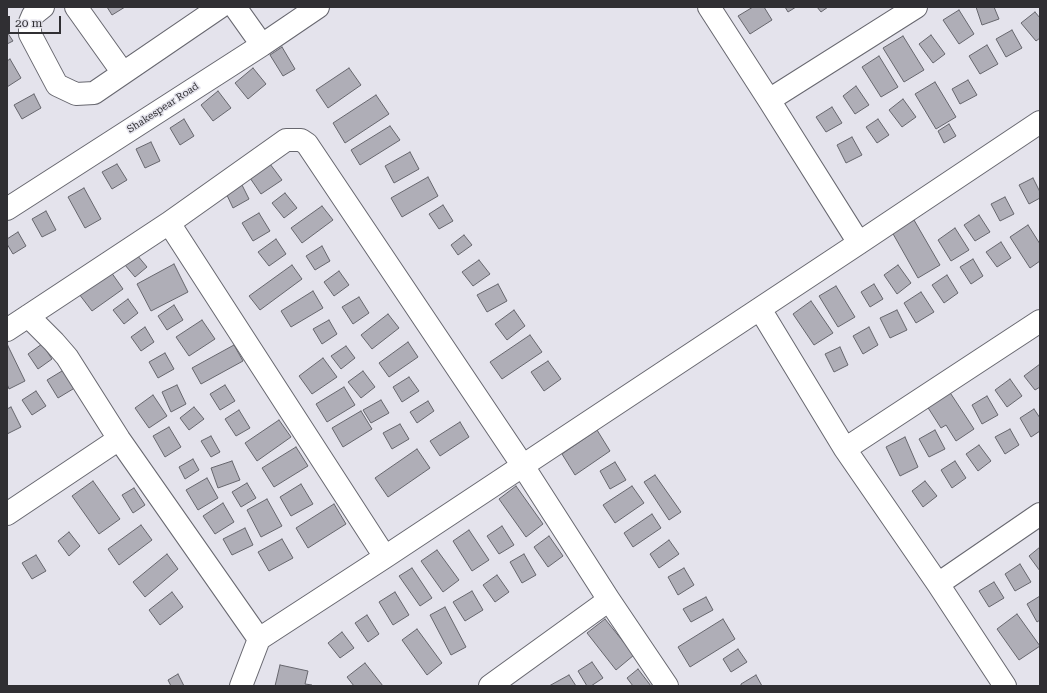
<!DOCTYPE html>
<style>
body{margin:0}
#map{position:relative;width:1047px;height:693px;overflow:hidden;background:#e4e3ec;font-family:"Roboto Serif",serif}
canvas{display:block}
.frame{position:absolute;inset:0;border:8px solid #302f33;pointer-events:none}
.scale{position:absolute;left:8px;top:16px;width:53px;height:18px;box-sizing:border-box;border:2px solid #302f33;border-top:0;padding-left:5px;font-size:12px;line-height:14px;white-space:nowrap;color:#302f33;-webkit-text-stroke:3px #e4e3ec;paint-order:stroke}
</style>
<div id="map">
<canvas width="1047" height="693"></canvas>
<div class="frame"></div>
<div class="scale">20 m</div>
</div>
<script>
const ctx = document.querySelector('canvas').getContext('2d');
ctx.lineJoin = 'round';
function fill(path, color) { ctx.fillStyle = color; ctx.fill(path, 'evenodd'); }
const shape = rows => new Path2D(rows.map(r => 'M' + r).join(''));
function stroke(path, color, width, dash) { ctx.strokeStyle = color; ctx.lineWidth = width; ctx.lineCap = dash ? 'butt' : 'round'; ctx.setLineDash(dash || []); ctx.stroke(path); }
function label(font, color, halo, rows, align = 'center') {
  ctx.font = font + ' "Roboto Serif",serif'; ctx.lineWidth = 3; ctx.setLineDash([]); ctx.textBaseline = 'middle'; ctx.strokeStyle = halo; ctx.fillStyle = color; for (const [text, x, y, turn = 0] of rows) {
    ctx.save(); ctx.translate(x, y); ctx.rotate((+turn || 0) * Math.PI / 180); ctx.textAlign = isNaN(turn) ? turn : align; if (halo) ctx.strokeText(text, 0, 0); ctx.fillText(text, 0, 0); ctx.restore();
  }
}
const building = shape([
 [107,7,125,7,112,15,107,7],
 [753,7,764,7,772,20,750,34,738,16,753,7],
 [785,7,796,7,788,12,785,7],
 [817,7,828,7,821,12,817,7],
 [976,7,994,7,999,19,982,25,976,7],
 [959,10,974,34,959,44,943,20,959,10],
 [1035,12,1040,18,1040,38,1036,41,1021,23,1035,12],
 [1012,30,1022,48,1006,57,996,39,1012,30],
 [7,32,13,41,7,44,7,32],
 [931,35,945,54,933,63,919,44,931,35],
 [903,36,924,70,904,82,883,48,903,36],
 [987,45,998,64,980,74,969,56,987,45],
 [282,47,295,69,283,76,270,55,282,47],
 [879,56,898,87,881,97,862,67,879,56],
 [10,59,21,78,7,87,7,61,10,59],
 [253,68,266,84,248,99,235,83,253,68],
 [349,68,361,85,328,108,316,90,349,68],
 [968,80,977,95,960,104,952,89,968,80],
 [935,82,956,117,936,129,915,94,935,82],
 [856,86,869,105,855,114,843,96,856,86],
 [218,91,231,108,213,121,201,105,218,91],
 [34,94,41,108,22,119,14,105,34,94],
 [376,95,389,114,345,143,333,123,376,95],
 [903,99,916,117,902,127,889,110,903,99],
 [832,107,842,123,826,132,816,117,832,107],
 [184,119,194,136,180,145,170,128,184,119],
 [878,119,889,135,877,143,866,127,878,119],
 [949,124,956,136,944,143,938,131,949,124],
 [390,126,400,140,360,165,351,150,390,126],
 [852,137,862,155,846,163,837,145,852,137],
 [151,142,160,161,145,168,136,149,151,142],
 [410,152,419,169,394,183,385,166,410,152],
 [117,164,127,180,112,189,102,172,117,164],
 [270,164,282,180,261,194,250,178,270,164],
 [428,177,438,196,402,217,391,198,428,177],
 [1033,178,1040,192,1040,198,1029,204,1019,185,1033,178],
 [241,183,249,199,233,208,225,191,241,183],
 [84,188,101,219,85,228,68,197,84,188],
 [285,193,297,208,284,218,272,203,285,193],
 [1005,197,1014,214,1000,221,991,204,1005,197],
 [443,205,453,221,439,229,429,214,443,205],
 [322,206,333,220,302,243,291,228,322,206],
 [46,211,56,230,42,237,32,219,46,211],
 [259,213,270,231,253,241,242,223,259,213],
 [979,215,990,232,975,241,964,225,979,215],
 [914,220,940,265,918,278,892,232,914,220],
 [1028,225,1040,244,1040,261,1030,268,1010,237,1028,225],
 [955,228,969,250,951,261,938,240,955,228],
 [18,232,26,246,13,254,7,244,7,239,18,232],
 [464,235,472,245,458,255,451,245,464,235],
 [276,239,286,254,269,266,258,252,276,239],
 [1001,242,1011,258,997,267,986,252,1001,242],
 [322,246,330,261,315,270,306,256,322,246],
 [137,255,147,267,135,277,125,265,137,255],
 [973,259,983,276,971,284,960,267,973,259],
 [479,260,490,274,473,286,462,272,479,260],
 [174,264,188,292,151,311,137,284,174,264],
 [292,265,302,279,260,310,249,296,292,265],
 [898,265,911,283,897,294,884,275,898,265],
 [339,271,349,285,334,296,324,282,339,271],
 [111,272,123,289,92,311,79,294,111,272],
 [947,275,958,293,944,303,932,285,947,275],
 [498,284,507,301,487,312,477,295,498,284],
 [874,284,883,299,870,307,861,292,874,284],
 [836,286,855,317,838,327,819,296,836,286],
 [313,291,323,308,291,327,281,311,313,291],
 [921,292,934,312,916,323,904,303,921,292],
 [359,297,369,313,353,324,342,307,359,297],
 [128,299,138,313,124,324,113,310,128,299],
 [811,301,833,333,814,345,793,314,811,301],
 [174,305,183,320,167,330,158,316,174,305],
 [514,310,525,326,507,340,495,324,514,310],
 [897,310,907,330,890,338,880,318,897,310],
 [388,314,399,328,372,349,361,335,388,314],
 [202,320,215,339,189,356,176,337,202,320],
 [329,320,337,334,322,344,313,329,329,320],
 [145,327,154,342,141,351,131,337,145,327],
 [869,327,878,345,863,354,853,336,869,327],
 [530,335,542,352,502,379,490,362,530,335],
 [408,342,418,357,389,377,379,363,408,342],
 [42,344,52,359,38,369,28,354,42,344],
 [234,345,243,361,201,384,192,368,234,345],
 [8,346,25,381,9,389,7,384,7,347,8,346],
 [346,346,355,358,341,369,331,356,346,346],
 [840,347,848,365,834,372,825,354,840,347],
 [165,353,174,369,158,378,149,362,165,353],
 [323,358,337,377,312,394,299,376,323,358],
 [548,361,561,379,544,391,531,372,548,361],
 [1040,364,1040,387,1035,390,1024,376,1040,364],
 [67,368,78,386,58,398,47,380,67,368],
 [363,371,375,387,361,398,348,382,363,371],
 [409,377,419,391,402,402,393,387,409,377],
 [1010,379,1022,396,1007,407,995,390,1010,379],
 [177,385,186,404,171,412,162,392,177,385],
 [225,385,235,401,220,410,210,394,225,385],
 [344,387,355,405,327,422,316,404,344,387],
 [947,388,974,429,956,441,946,425,941,428,925,403,947,388],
 [36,391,46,406,32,415,22,400,36,391],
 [153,395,167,416,149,428,135,408,153,395],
 [987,396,998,415,982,424,972,405,987,396],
 [381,400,389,413,371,423,363,410,381,400],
 [428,401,434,411,417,423,410,412,428,401],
 [11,407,21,427,7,434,7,409,11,407],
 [194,407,204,419,189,430,180,418,194,407],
 [1034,409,1040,418,1040,431,1031,437,1020,418,1034,409],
 [239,410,250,428,236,436,225,419,239,410],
 [361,411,372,429,343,447,332,428,361,411],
 [279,420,291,437,257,461,245,443,279,420],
 [460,422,469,437,440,456,430,441,460,422],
 [400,424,409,439,392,449,383,433,400,424],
 [169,427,181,447,165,457,153,436,169,427],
 [1010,429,1019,445,1005,454,995,437,1010,429],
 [597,430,610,451,575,475,562,454,597,430],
 [935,430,945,449,929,457,919,439,935,430],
 [211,436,220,452,211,457,201,441,211,436],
 [905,437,918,467,900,476,886,447,905,437],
 [979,445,991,461,978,471,966,454,979,445],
 [296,447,308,466,274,487,262,468,296,447],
 [417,449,430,468,388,497,375,478,417,449],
 [193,459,199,470,185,479,179,467,193,459],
 [232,461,240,480,218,488,211,468,232,461],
 [955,461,966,478,952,488,941,470,955,461],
 [615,462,626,480,610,489,600,471,615,462],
 [655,475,681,512,669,520,644,482,655,475],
 [207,478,218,498,198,510,186,490,207,478],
 [93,481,120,519,99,534,72,496,93,481],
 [925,481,937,496,923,507,912,491,925,481],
 [247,483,256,498,241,507,232,492,247,483],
 [301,484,313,504,291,516,280,497,301,484],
 [516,486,543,524,526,537,499,499,516,486],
 [632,486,644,503,615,523,603,505,632,486],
 [134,488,145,505,133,513,122,495,134,488],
 [267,499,282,526,261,537,247,510,267,499],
 [223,503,234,522,215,534,203,516,223,503],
 [334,504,346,524,308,548,296,528,334,504],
 [652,514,661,528,633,547,624,533,652,514],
 [141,525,152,540,119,565,108,549,141,525],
 [502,526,514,545,499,554,487,536,502,526],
 [245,528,253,545,232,555,223,539,245,528],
 [469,530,489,560,472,571,453,541,469,530],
 [69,532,80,546,69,556,58,541,69,532],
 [549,536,563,556,548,567,534,547,549,536],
 [282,539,293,558,269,571,258,552,282,539],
 [669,540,679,554,659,568,650,554,669,540],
 [1040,547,1040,571,1029,556,1040,547],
 [437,550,459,580,443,592,421,561,437,550],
 [167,554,178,569,145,597,133,582,167,554],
 [524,554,536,575,522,583,510,562,524,554],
 [36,555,46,571,32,579,22,563,36,555],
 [1020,564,1031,582,1015,591,1005,574,1020,564],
 [412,568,432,598,420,606,399,576,412,568],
 [684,568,694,585,678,595,668,577,684,568],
 [497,575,509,592,495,602,483,585,497,575],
 [994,582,1004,598,989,607,979,591,994,582],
 [472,591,483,610,465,621,453,602,472,591],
 [172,592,183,607,160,625,149,610,172,592],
 [395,592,409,615,393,625,379,602,395,592],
 [1040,596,1040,620,1037,622,1027,604,1040,596],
 [706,597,713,610,691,622,683,609,706,597],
 [445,607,466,647,451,655,430,615,445,607],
 [1017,614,1040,646,1019,660,997,629,1017,614],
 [367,615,379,634,368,642,355,623,367,615],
 [605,619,634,655,616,670,587,633,605,619],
 [723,619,735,639,690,667,678,647,723,619],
 [417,629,442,663,427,675,402,640,417,629],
 [342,632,354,648,340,658,328,643,342,632],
 [738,649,747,662,731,672,723,659,738,649],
 [592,662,603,678,591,686,587,686,578,671,592,662],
 [365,663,383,686,354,686,347,677,365,663],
 [280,665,308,671,305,684,312,685,312,686,275,686,280,665],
 [638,669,651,686,633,686,627,678,638,669],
 [178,674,184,686,171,686,168,680,178,674],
 [569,675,576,686,549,686,569,675],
 [756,675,762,686,741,686,741,684,756,675]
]);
const minor = shape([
 [43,7,33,15,30,22,30,34,57,85,76,94,94,93,220,7],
 [76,7,123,73],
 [235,7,262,45],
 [709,7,769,100,859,243],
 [769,100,916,7],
 [7,209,262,45,318,7],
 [169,223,385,557],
 [760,309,845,449,938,584,1005,686],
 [28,316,54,342,67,357,119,439,259,639],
 [7,330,169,223,286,140,301,140,307,144,523,466,609,600,667,686],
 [845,449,1040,321],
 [7,514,119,439],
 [938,584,1040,514],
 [241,686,259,639,385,557,859,243,1040,122],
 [490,686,609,600]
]);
const streetNames = [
 ["Shakespear Road",163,108,-33]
];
fill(building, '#afaeb7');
stroke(building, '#66666d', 1);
stroke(minor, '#67676f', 24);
stroke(minor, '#fff', 22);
label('10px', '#302f33', '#e4e3ec', streetNames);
</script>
